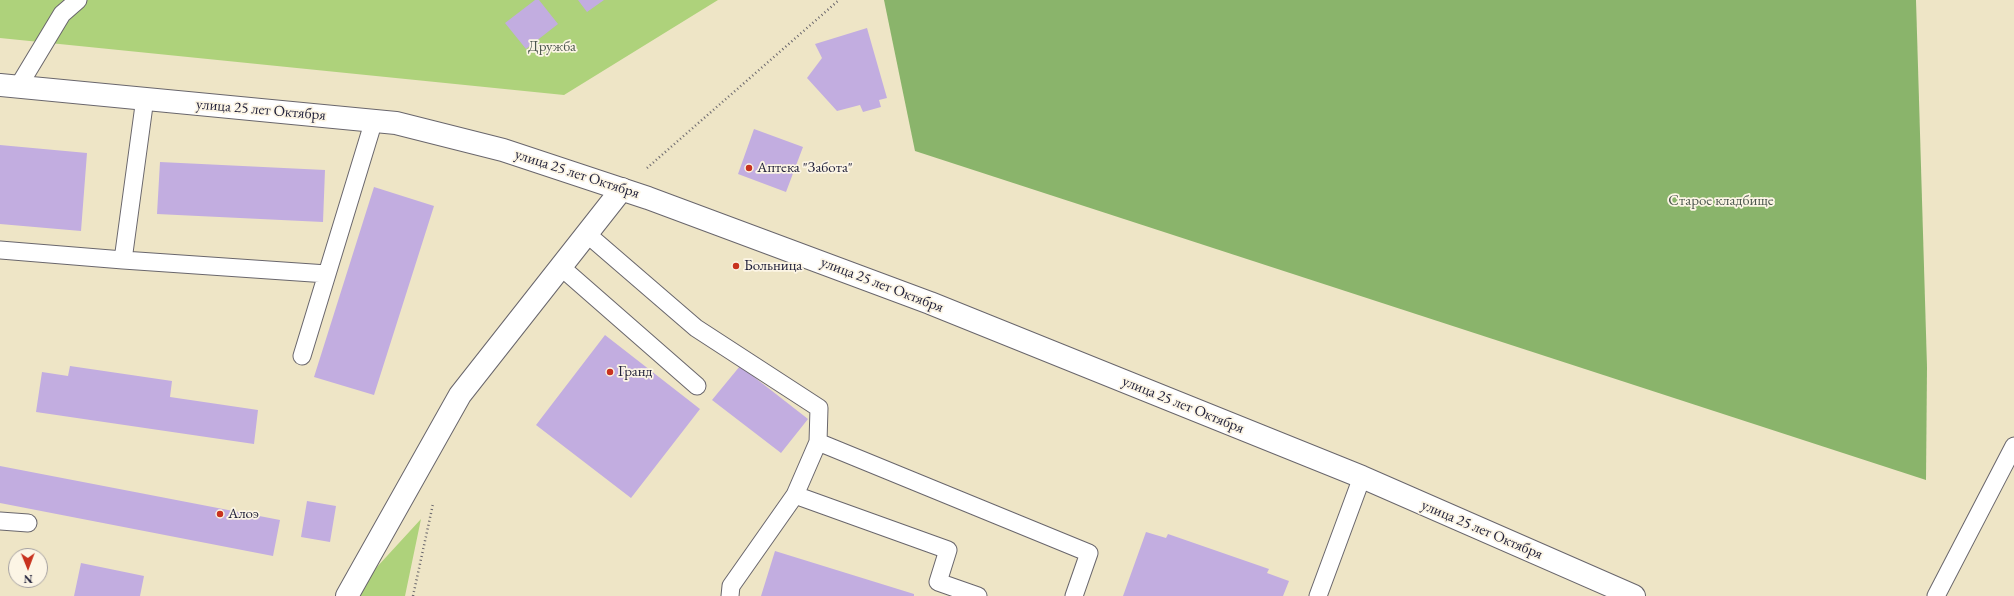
<!DOCTYPE html>
<meta charset="utf-8">
<style>
body{margin:0}
#map{position:relative;width:2014px;height:596px;overflow:hidden;background:#eee5c6;font-family:"EB Garamond",serif}
canvas{display:block}
.north{position:absolute;left:8px;top:548px;width:40px;height:40px;box-sizing:border-box;background:#fcf5e5;border:1px solid #a5a1a1;border-radius:50%;rotate:179deg;font-size:11px;font-weight:700;line-height:16px;text-align:center;color:#22223b}
.north::after{content:'';display:block;margin:auto;width:14px;height:18px;background:#c8321e;clip-path:polygon(50% 0,100% 100%,50% 72%,0 100%)}
</style>
<div id="map">
<canvas width="2014" height="596"></canvas>
<div class="north">N</div>
</div>
<script>
const ctx = document.querySelector('canvas').getContext('2d');
ctx.lineJoin = 'round';
function fill(path, color) { ctx.fillStyle = color; ctx.fill(path, 'evenodd'); }
const shape = rows => new Path2D(rows.map(r => 'M' + r).join(''));
function stroke(path, color, width, dash) { ctx.strokeStyle = color; ctx.lineWidth = width; ctx.lineCap = dash ? 'butt' : 'round'; ctx.setLineDash(dash || []); ctx.stroke(path); }
function label(font, color, halo, rows, align = 'center') {
  ctx.font = font + ' "EB Garamond",serif'; ctx.lineWidth = 3.5; ctx.setLineDash([]); ctx.textBaseline = 'middle'; ctx.strokeStyle = halo; ctx.fillStyle = color; for (const [text, x, y, turn = 0] of rows) {
    ctx.save(); ctx.translate(x, y); ctx.rotate((+turn || 0) * Math.PI / 180); ctx.textAlign = isNaN(turn) ? turn : align; if (halo) ctx.strokeText(text, 0, 0); ctx.fillText(text, 0, 0); ctx.restore();
  }
}
const green = shape([
 [0,0,718,0,564,95,0,38],
 [421,519,405,596,353,596,376,568]
]);
const forest = shape([
 [884,0,1916,0,1927,367,1926,480,915,151]
]);
const building = shape([
 [535,0,539,0,558,24,526,49,505,23],
 [578,0,604,0,587,12],
 [867,28,887,98,879,100,881,107,863,112,860,105,837,111,807,78,822,58,815,44],
 [754,129,803,147,786,192,738,174],
 [0,145,87,153,81,231,0,224],
 [160,162,325,170,323,222,157,214],
 [374,187,434,206,374,395,314,377],
 [605,335,700,409,631,498,536,425],
 [70,366,172,381,170,397,258,410,254,444,36,412,42,372,68,376],
 [740,366,808,419,781,453,712,400],
 [0,466,280,520,273,556,0,503],
 [307,501,336,506,330,542,301,537],
 [1146,532,1166,538,1168,534,1269,569,1267,573,1289,581,1283,596,1123,596],
 [775,551,914,594,914,596,761,596],
 [81,563,144,576,140,596,74,596]
]);
const path = shape([
 [647,168,839,0],
 [413,596,433,504]
]);
const service = shape([
 [18,87,62,14,78,0],
 [145,98,123,260,327,274],
 [587,234,696,328,819,408,818,442,795,495,731,586,730,596],
 [0,250,123,260],
 [561,267,697,386],
 [302,356,374,120],
 [818,442,1089,553,1074,596],
 [795,495,948,550,938,582,978,596],
 [0,521,28,523],
 [1318,596,1362,477],
 [1936,596,2014,446]
]);
const minor = shape([
 [347,596,460,395,622,189]
]);
const tertiary = shape([
 [0,85,396,123,503,150,648,198,930,303,1362,477,1634,596]
]);
const markers = [
 [749,168,4,"#c8321e"],
 [736,266,4,"#c8321e"],
 [610,372,4,"#c8321e"],
 [220,514,4,"#c8321e"]
];
const parkNames = [
 ["Дружба",552,47],
 ["Старое кладбище",1721,201]
];
const streetNames = [
 ["улица 25 лет Октября",261,110,5],
 ["улица 25 лет Октября",577,174,18],
 ["улица 25 лет Октября",882,285,21],
 ["улица 25 лет Октября",1183,405,22],
 ["улица 25 лет Октября",1482,530,23]
];
const poiNames = [
 ["Аптека \"Забота\"",757,168],
 ["Больница",744,266],
 ["Гранд",618,372],
 ["Алоэ",228,514]
];
fill(green, '#aed27b');
fill(forest, '#8ab46b');
fill(building, '#c2ade0');
stroke(service, '#69666c', 19);
stroke(minor, '#69666c', 24);
stroke(tertiary, '#69666c', 24);
stroke(path, '#69666c', 2.5, [1, 3]);
stroke(service, '#fff', 17);
stroke(minor, '#fff', 22);
stroke(tertiary, '#fff', 22);
for (const [x, y, r, color] of markers) { const dot = new Path2D(); dot.arc(x, y, r, 0, 2 * Math.PI); ctx.fillStyle = color; ctx.fill(dot); stroke(dot, '#fcf5e5', 1.5); }
label('15px', '#4c574e', '#fcf5e5', parkNames);
label('15px', '#22223b', '#fcf5e5', streetNames);
label('15px', '#22223b', '#fcf5e5', poiNames, 'left');
</script>
